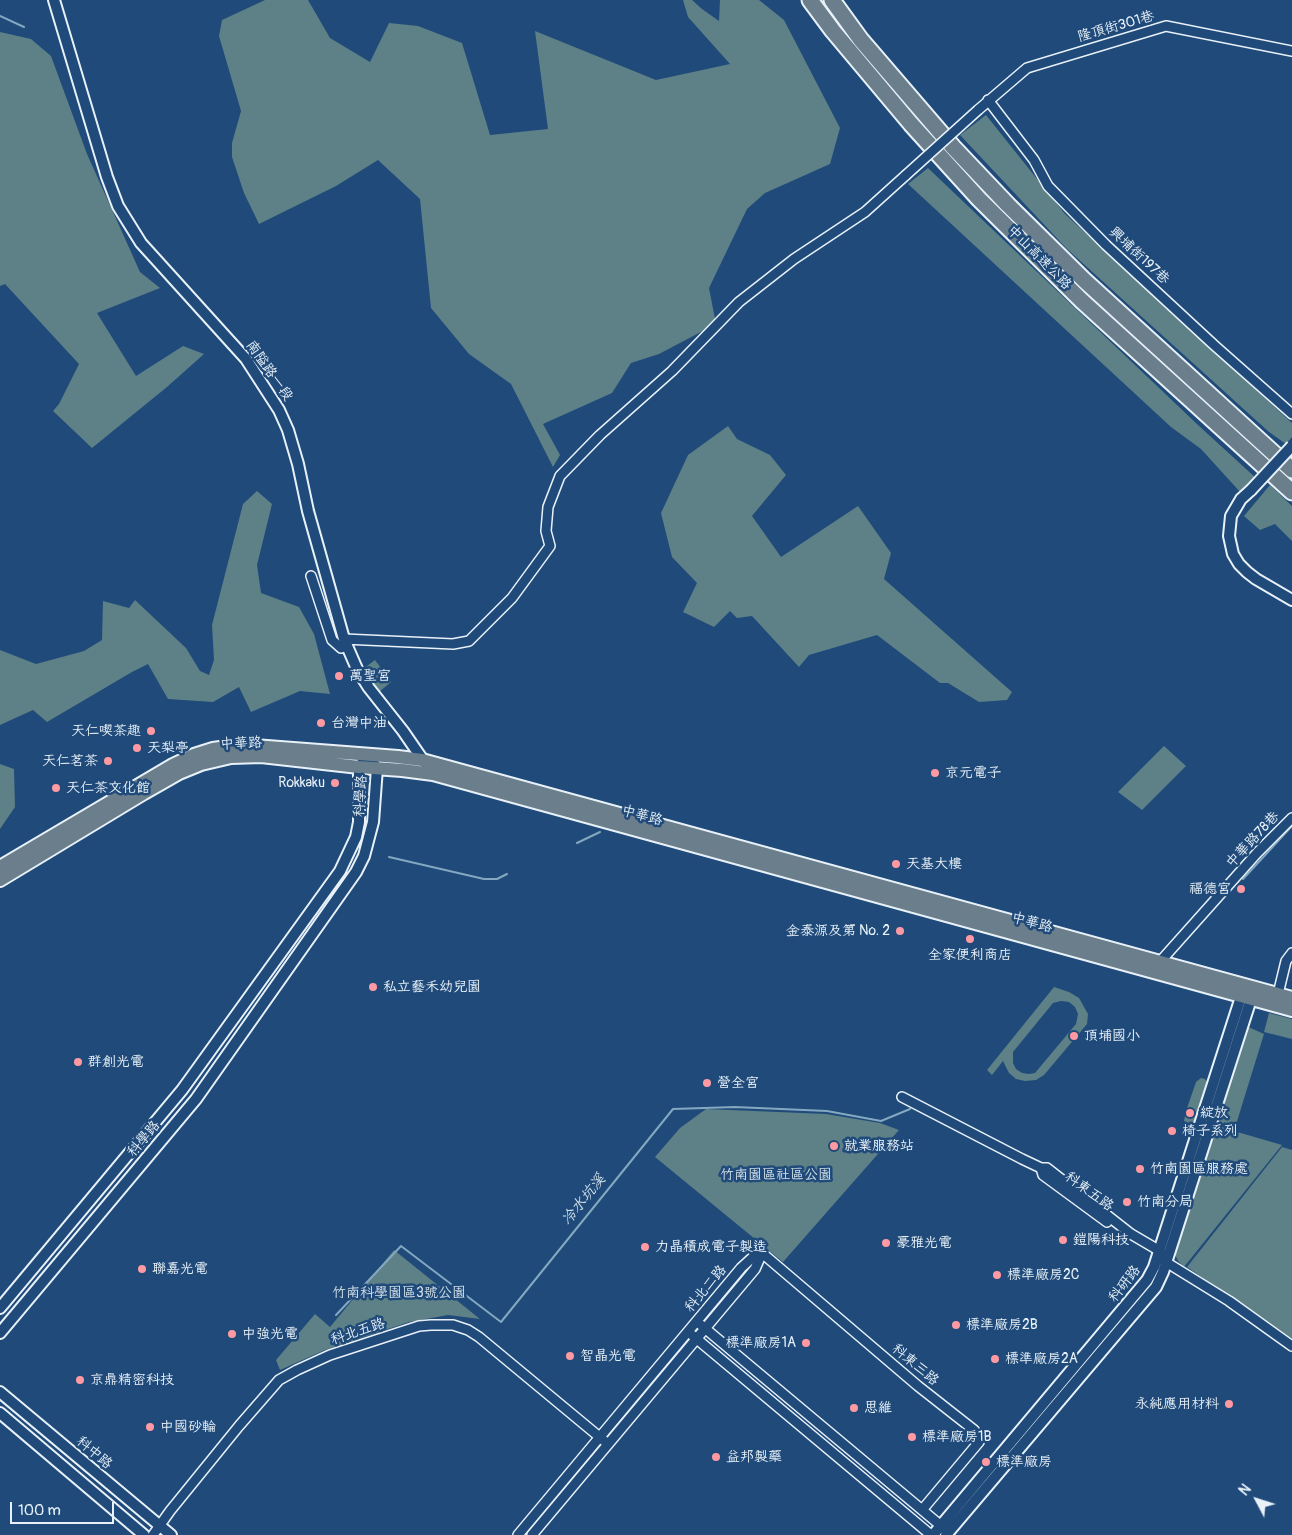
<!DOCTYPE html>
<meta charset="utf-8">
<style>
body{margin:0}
#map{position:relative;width:1292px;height:1535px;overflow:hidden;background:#1f4a7a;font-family:Pangolin,sans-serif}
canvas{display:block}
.north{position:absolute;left:1232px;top:1475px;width:50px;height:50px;-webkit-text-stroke:4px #1f4a7a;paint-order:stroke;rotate:310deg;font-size:14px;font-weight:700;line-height:20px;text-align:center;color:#e8f1f8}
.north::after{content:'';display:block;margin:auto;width:18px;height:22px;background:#e8f1f8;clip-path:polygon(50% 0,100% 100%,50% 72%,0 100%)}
.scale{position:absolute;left:10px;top:1502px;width:104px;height:22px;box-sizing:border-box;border:2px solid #e8f1f8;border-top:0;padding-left:6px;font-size:15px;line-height:18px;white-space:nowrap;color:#e8f1f8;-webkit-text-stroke:4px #1f4a7a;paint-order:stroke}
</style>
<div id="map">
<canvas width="1292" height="1535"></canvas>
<div class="north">N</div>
<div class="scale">100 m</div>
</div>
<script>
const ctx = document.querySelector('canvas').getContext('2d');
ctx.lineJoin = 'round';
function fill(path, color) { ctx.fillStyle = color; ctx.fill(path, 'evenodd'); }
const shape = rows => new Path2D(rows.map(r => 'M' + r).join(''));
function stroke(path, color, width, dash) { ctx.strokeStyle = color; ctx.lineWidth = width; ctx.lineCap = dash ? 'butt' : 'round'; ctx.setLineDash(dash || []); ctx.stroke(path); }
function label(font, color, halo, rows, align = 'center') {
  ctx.font = font + ' Pangolin,"LXGW WenKai TC",sans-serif'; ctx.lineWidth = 5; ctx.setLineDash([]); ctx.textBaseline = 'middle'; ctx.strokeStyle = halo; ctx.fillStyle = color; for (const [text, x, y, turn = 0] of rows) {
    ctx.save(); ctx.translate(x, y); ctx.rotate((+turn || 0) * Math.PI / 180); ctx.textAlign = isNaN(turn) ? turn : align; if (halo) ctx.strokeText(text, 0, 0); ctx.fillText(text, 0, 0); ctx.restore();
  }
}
const green = shape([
 [265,0,308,0,330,38,370,62,389,23,418,26,462,43,490,135,548,129,535,31,656,80,730,64,688,17,683,0,692,0,702,9,719,21,720,0,759,0,784,20,840,128,830,164,765,193,747,209,709,288,716,324,659,354,631,363,612,393,543,424,560,455,553,467,511,384,469,354,431,308,420,199,378,160,336,186,259,224,244,193,232,157,232,143,241,111,219,36,222,20],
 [0,32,31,39,51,56,87,154,140,272,160,288,97,313,136,376,183,346,204,354,167,387,92,448,53,411,59,404,79,364,5,284,0,286],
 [986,115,1065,214,1292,423,1292,437,1286,444,1269,432,1067,249,960,135],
 [928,168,1198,425,1257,479,1241,493,1201,449,1171,427,908,184],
 [728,426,737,439,770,455,786,475,752,516,781,557,858,506,891,553,884,579,1012,692,1007,700,979,702,948,683,940,683,877,635,809,655,799,667,752,616,737,618,730,611,714,627,683,612,697,583,672,557,661,513,688,455],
 [1270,485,1292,506,1292,541,1275,524,1260,530,1244,516],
 [257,491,272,504,257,565,261,593,299,607,314,634,330,694,300,691,251,712,239,687,213,702,168,699,148,664,132,672,47,722,33,710,0,725,0,650,36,664,84,651,102,640,103,601,129,608,135,600,186,648,200,671,209,675,214,660,212,625,243,504],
 [375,660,391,682,379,692,363,669],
 [1164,746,1186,766,1142,810,1118,792],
 [0,764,14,769,15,807,0,829],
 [1054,987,1069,992,1079,998,1088,1014,1087,1024,1044,1075,1036,1080,1025,1081,1016,1079,1009,1073,1003,1061,992,1075,987,1070],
 [1061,1001,1069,1002,1075,1007,1078,1014,1076,1024,1035,1073,1029,1074,1022,1073,1016,1069,1013,1063,1013,1052,1053,1003],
 [1269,1013,1292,1019,1292,1039,1264,1032],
 [1246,1026,1264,1034,1234,1131,1282,1145,1184,1267,1178,1261,1174,1252,1205,1160],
 [1201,1078,1205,1079,1208,1083,1194,1124,1189,1126,1184,1121,1186,1111,1196,1082],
 [706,1109,826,1114,880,1123,899,1130,783,1262,655,1157,680,1128],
 [1282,1147,1292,1150,1292,1339,1187,1267],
 [394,1250,480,1319,448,1315,409,1322,325,1350,280,1370,276,1360,315,1314,330,1327]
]);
const stream = shape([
 [0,16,24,27],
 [577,843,600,832],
 [389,857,484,879,497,879,507,874],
 [1243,879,1292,826],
 [336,1315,401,1246,501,1322,673,1109,735,1107,827,1111,881,1121,910,1109]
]);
const minor = shape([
 [988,100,1034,160,1048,186,1106,245,1214,345,1292,414],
 [978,110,1027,68,1166,26,1292,51],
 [311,576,332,640,341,648,347,646],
 [344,639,453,644,469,641,512,598,550,546,546,531,548,507,560,476,600,435,672,371,739,302,794,259,865,212,906,175],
 [1159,967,1160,962,1166,955,1257,853,1292,818],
 [1278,994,1286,961,1292,953],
 [902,1097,1022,1159,1041,1168,1047,1168,1131,1234,1160,1251,1162,1256],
 [1041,1168,1043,1175,1107,1222],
 [762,1253,918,1386,974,1430,980,1438,979,1442,922,1510],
 [1161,1259,1229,1301,1292,1346],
 [701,1325,946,1530],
 [692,1335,931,1535],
 [153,1535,170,1511,239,1426,279,1380,297,1370,330,1355,419,1326,431,1325,453,1325,468,1330,479,1337,608,1444],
 [518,1535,741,1268,753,1257,762,1253],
 [532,1535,755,1269,762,1253]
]);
const tertiary = shape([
 [54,0,107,177,118,206,141,243,246,359,279,410,288,430,298,464,308,511,344,639,357,669,369,688,403,731,425,763],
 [1251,490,1241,499,1231,516,1229,536,1233,554,1239,564,1247,572,1256,579,1292,600],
 [0,1308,182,1090,340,871,356,837,359,822,359,767,368,755,377,768,373,822,364,856,356,872,196,1099,0,1333],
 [0,1392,171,1535],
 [0,1413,144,1535],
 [933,1535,1147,1280,1154,1267,1241,997],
 [946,1535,1156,1287,1163,1272,1251,999]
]);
const primary = shape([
 [0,867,173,765,194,755,213,749,241,745,398,757,422,760,1292,998],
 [0,880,144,793,179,773,201,764,231,757,261,756,359,767,402,770,433,774,1292,1010]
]);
const motorway = shape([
 [810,0,833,31,911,124,979,199,1082,301,1292,492],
 [832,0,861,40,953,147,1008,205,1084,280,1292,470]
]);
const minorBridge = shape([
 [906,175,978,110]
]);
const tertiaryBridge = shape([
 [1251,490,1292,446]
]);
const markers = [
 [339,676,5,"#ff9aa2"],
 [321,723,5,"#ff9aa2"],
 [151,731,5,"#ff9aa2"],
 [137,748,5,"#ff9aa2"],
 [108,761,5,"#ff9aa2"],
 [935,773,5,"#ff9aa2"],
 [335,783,5,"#ff9aa2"],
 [56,788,5,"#ff9aa2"],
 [896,864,5,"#ff9aa2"],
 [1241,889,5,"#ff9aa2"],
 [900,931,5,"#ff9aa2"],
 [970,939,5,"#ff9aa2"],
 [373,987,5,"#ff9aa2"],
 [1074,1036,5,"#ff9aa2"],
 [78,1062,5,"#ff9aa2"],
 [707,1083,5,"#ff9aa2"],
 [1190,1113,5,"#ff9aa2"],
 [1172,1131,5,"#ff9aa2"],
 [834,1146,5,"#ff9aa2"],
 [1140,1169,5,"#ff9aa2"],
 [1127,1202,5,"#ff9aa2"],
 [1063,1240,5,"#ff9aa2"],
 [886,1243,5,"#ff9aa2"],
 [645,1247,5,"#ff9aa2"],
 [142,1269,5,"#ff9aa2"],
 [997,1275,5,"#ff9aa2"],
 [956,1325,5,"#ff9aa2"],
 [232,1334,5,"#ff9aa2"],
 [806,1343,5,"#ff9aa2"],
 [570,1356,5,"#ff9aa2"],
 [995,1359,5,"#ff9aa2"],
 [80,1380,5,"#ff9aa2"],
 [1229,1404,5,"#ff9aa2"],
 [854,1408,5,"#ff9aa2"],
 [150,1427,5,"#ff9aa2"],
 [912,1437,5,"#ff9aa2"],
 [716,1457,5,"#ff9aa2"],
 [986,1462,5,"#ff9aa2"]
];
const streetNames = [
 ["隆頂街301巷",1116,27,-16],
 ["興埔街197巷",1139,256,43],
 ["中山高速公路",1039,258,45],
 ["南隘路一段",269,371,55],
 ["中華路",241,744,-3],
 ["科學路",361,796,-86],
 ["中華路",642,816,15],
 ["中華路78巷",1253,840,-47],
 ["中華路",1032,923,15],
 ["科學路",144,1139,-50],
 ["科東五路",1089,1192,36],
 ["科研路",1125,1284,-52],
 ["科北二路",706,1289,-50],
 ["科北五路",358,1332,-18],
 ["科東三路",915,1365,40],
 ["科中路",94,1453,40]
];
const poiNames = [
 ["萬聖宮",349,676],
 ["台灣中油",331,723],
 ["天仁喫茶趣",141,731,"right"],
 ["天梨亭",147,748],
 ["天仁茗茶",98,761,"right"],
 ["京元電子",945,773],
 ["Rokkaku",325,783,"right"],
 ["天仁茶文化館",66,788],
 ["天基大樓",906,864],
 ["福德宮",1231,889,"right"],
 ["金泰源及第 No. 2",890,931,"right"],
 ["全家便利商店",970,955,"center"],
 ["私立藝禾幼兒園",383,987],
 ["頂埔國小",1084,1036],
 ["群創光電",88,1062],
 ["營全宮",717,1083],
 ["綻放",1200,1113],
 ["椅子系列",1182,1131],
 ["就業服務站",844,1146],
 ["竹南園區服務處",1150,1169],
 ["竹南分局",1137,1202],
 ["鎧陽科技",1073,1240],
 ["豪雅光電",896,1243],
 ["力晶積成電子製造",655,1247],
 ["聯嘉光電",152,1269],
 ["標準廠房2C",1007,1275],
 ["標準廠房2B",966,1325],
 ["中強光電",242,1334],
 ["標準廠房1A",796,1343,"right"],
 ["智晶光電",580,1356],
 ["標準廠房2A",1005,1359],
 ["京鼎精密科技",90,1380],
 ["永純應用材料",1219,1404,"right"],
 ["思維",864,1408],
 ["中國砂輪",160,1427],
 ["標準廠房1B",922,1437],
 ["益邦製藥",726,1457],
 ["標準廠房",996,1462]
];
const parkNames = [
 ["竹南園區社區公園",776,1175],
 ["竹南科學園區3號公園",399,1293]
];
const waterNames = [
 ["冷水坑溪",584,1200,-51]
];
fill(green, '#5d8186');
stroke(stream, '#83a8c0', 2);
stroke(minor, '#e8f1f8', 12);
stroke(tertiary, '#e8f1f8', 14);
stroke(primary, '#e8f1f8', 16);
stroke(motorway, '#e8f1f8', 19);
stroke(minor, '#1f4a7a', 9);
stroke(tertiary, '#1f4a7a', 10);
stroke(primary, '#6b7e8b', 12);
stroke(motorway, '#6b7e8b', 15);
stroke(minorBridge, '#e8f1f8', 12, []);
stroke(tertiaryBridge, '#e8f1f8', 14, []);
stroke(minorBridge, '#1f4a7a', 9);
stroke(tertiaryBridge, '#1f4a7a', 10);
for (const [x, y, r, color] of markers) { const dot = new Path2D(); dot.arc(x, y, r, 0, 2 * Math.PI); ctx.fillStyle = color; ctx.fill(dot); stroke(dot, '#1f4a7a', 2); }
label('14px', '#e8f1f8', '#1f4a7a', streetNames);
label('14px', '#e8f1f8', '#1f4a7a', poiNames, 'left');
label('14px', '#d3e0e7', '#1f4a7a', parkNames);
label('italic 15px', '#cfdfea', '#1f4a7a', waterNames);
</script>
